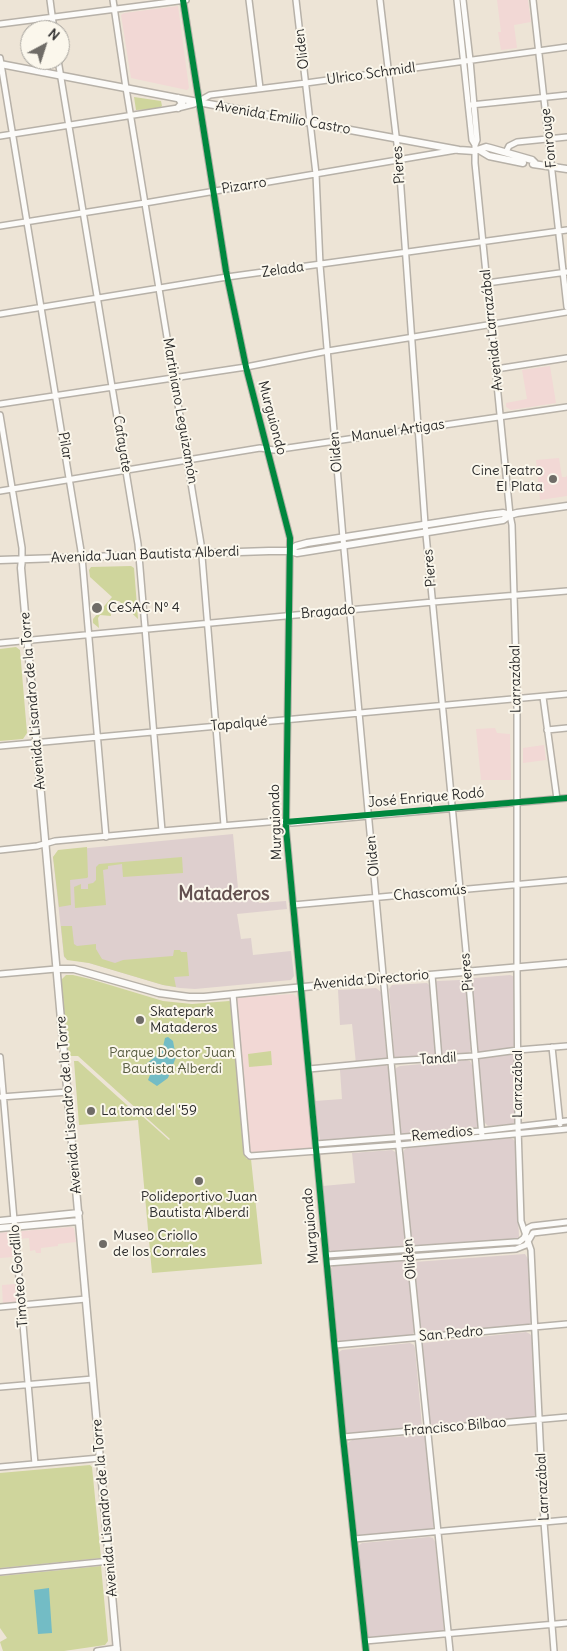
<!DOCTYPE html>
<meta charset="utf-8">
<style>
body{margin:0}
#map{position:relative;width:567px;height:1651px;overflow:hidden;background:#ede4d6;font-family:Delius,sans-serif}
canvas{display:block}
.north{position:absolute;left:20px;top:20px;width:50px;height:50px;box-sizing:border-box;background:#fbf7ec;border:1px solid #a8a59f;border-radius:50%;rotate:40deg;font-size:14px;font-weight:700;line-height:20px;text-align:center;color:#2b2b2b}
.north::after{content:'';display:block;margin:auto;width:18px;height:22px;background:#6f6c67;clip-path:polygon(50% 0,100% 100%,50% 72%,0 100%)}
</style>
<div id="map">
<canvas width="567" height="1651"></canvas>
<div class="north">N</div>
</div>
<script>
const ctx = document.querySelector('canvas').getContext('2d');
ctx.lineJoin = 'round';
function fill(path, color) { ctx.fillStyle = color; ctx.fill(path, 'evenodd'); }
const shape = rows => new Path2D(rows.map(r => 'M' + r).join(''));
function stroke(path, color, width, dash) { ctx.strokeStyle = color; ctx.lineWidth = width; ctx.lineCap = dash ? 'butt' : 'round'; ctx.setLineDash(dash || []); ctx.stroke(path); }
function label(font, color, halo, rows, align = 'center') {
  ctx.font = font + ' Delius,sans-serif'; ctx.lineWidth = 4; ctx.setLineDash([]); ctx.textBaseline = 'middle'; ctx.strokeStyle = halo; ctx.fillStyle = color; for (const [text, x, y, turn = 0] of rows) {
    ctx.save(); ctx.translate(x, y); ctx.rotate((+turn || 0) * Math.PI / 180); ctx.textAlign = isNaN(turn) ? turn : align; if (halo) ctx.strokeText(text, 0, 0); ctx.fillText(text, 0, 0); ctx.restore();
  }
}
const built = shape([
 [497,0,528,0,531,22,514,25,517,48,501,50,498,32,501,32],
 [178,6,189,88,187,90,131,78,121,15,124,13],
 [550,366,556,403,511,410,506,407,506,403,527,399,522,370],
 [559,458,562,477,566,477,567,475,567,496,540,500,536,460],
 [495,728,497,733,510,734,511,780,481,780,476,729],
 [544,745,546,760,523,763,523,748],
 [293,994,298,998,312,1150,250,1154,235,998],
 [71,1227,74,1228,76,1242,58,1244,58,1246,41,1248,41,1253,36,1253,35,1250,30,1251,29,1238,18,1239,18,1235,22,1231],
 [7,1232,11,1237,13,1257,0,1258,0,1233],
 [15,1284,16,1302,14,1304,3,1306,2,1285]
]);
const industrial = shape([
 [233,834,239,899,258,897,259,903,286,901,287,909,237,914,241,939,251,938,253,955,291,951,294,976,291,980,195,989,180,988,163,985,89,963,67,959,64,957,53,857,58,851],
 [510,975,513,976,515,980,514,1046,512,1049,478,1052,477,1051,471,981,474,978],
 [460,980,465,983,471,1050,468,1054,446,1056,441,1053,434,984,437,981],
 [427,983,431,987,436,1055,435,1056,395,1059,394,1055,389,989,392,985],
 [376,988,381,992,387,1058,386,1060,356,1064,352,1024,340,1025,338,990],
 [509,1053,512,1054,515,1059,514,1123,513,1124,488,1126,484,1122,478,1059,481,1056],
 [466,1060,470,1061,472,1065,478,1124,476,1129,403,1136,400,1131,395,1072,396,1068,400,1066],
 [386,1065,390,1070,395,1133,390,1136,322,1141,320,1140,315,1101,342,1099,340,1070],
 [511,1138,514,1140,516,1143,519,1238,517,1240,413,1247,411,1244,403,1154,404,1150,407,1148],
 [392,1150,397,1153,406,1245,402,1248,334,1252,331,1251,328,1247,323,1186,355,1183,352,1153],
 [525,1254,528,1259,531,1321,529,1326,422,1336,419,1333,413,1264,414,1262],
 [403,1260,408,1263,415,1330,413,1334,410,1336,343,1342,339,1341,337,1335,331,1269,333,1266],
 [526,1332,530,1334,532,1337,536,1414,534,1418,434,1428,430,1427,421,1345,423,1343],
 [410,1343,414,1345,415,1348,422,1427,421,1428,349,1435,345,1430,339,1352,342,1350],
 [419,1435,423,1435,425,1439,434,1526,433,1529,359,1537,357,1533,348,1443,352,1440],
 [429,1537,433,1538,435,1542,444,1630,443,1632,368,1639,358,1548,359,1545,362,1543]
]);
const green = shape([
 [134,97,161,101,162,106,158,109,136,110],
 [131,566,134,568,138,619,119,601,114,601,110,605,111,616,100,615,98,618,99,628,93,623,93,619,112,597,90,577,89,570,91,567],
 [16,647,20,650,27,733,23,739,0,741,0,649],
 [87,847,88,877,87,878,70,880,71,905,59,907,53,857,58,850],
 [182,857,183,873,123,877,122,864,108,866,108,869,103,870,106,905,75,908,74,887,81,884,81,889,88,889,88,884,93,883,96,880,96,867,99,864],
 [61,926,72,926,74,944,77,946,96,944,96,949,102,959,115,963,123,960,173,956,174,950,180,950,181,952,187,952,189,976,174,977,176,987,163,985,89,963,67,960,64,956],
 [66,975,73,975,90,979,163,1001,192,1004,229,1001,232,1002,243,1123,241,1124,244,1154,247,1159,251,1159,262,1264,152,1273,138,1120,79,1125,74,1061,78,1061,138,1115,140,1114,169,1140,170,1139,78,1056,70,1056,67,1054,61,980],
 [271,1051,272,1065,249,1067,248,1054],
 [90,1465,92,1467,101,1558,0,1568,0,1473],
 [101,1566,108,1641,105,1645,64,1651,3,1651,0,1642,7,1638,0,1628,0,1574,1,1576]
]);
const water = shape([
 [168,1037,173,1041,176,1057,168,1078,157,1086,148,1080,150,1075,145,1065,162,1051,165,1038],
 [49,1588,52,1633,38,1634,34,1590]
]);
const minor = shape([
 [50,0,54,30],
 [113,0,126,88,201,544,224,825],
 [183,0,226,271,246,367,290,538,286,829,343,1437,366,1651],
 [249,0,260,88],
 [296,0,316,174,320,265,343,538,398,1138,450,1651],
 [380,0,399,161,425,524,468,972,482,1137],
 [457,0,472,140,475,145],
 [463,0,470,60,477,140,475,145,475,163,510,515,512,525,517,699,517,968,518,1127,521,1221,531,1250,544,1522,554,1651],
 [533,0,567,307],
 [0,24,186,0],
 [0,58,82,557,106,837],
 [58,60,138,544,162,831],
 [471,105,567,95],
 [0,136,178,108,194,104,210,95,306,83,567,47],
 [506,152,509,146,517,142,567,137],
 [0,226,145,203,456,150],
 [487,283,567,272],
 [0,314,227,277,567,230],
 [496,369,567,358],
 [0,404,246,367,328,351,567,312],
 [0,415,22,548,22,559],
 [0,491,260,448,274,450,567,407],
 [0,643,433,602,567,591],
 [543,697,557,799],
 [547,730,567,728],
 [0,746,567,694],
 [0,850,37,846,55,841,162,831,280,821,292,823,567,798],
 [293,905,567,880],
 [0,974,56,969],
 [432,975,439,1059],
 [233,994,247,1153,250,1156,399,1145,567,1129],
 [552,1047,560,1124],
 [0,1057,35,1464],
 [309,1069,392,1061,474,1056,518,1050,567,1046],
 [1,1097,68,1092],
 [316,1144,481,1131,567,1121],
 [327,1255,515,1242,519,1242,524,1238,528,1228,532,1226,567,1222],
 [327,1263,516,1249,526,1245,533,1233,567,1229],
 [0,1307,86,1299],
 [335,1345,567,1324],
 [0,1387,93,1379],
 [343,1437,567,1417],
 [0,1467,100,1458],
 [354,1539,567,1520],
 [0,1572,110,1561],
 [365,1641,567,1623],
 [97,1651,117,1648]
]);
const major = shape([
 [0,64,198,102,459,150,474,151,486,147,490,148,532,160,535,163],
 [178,98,182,103,178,108],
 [479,150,489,156,523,163],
 [533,164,567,169],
 [290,551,296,546,307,543,487,515,503,513,510,515],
 [22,559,21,568,29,659,117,1651],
 [0,560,269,551,290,551,297,553,503,520,510,515,517,513,567,506],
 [56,969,74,969,159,993,189,997,204,997,384,979,567,963],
 [0,1221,79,1213],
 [0,1228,79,1221]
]);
const cycleway = shape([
 [183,0,226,271,246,367,290,538,286,829,343,1437,366,1651],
 [286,822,567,798]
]);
const markers = [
 [553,479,5,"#6f6c67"],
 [97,608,6,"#6f6c67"],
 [140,1020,5,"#6f6c67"],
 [91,1111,5,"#6f6c67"],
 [199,1181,5,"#6f6c67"],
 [103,1244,5,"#6f6c67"]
];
const streetNames = [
 ["Oliden",302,49,-97],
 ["Ulrico Schmidl",371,74,-8],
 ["Avenida Emilio Castro",283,118,10],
 ["Fonrouge",549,138,-96],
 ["Pieres",399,165,-94],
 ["Pizarro",244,186,-9],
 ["Zelada",283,270,-8],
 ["Avenida Larrazábal",492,330,-96],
 ["Martiniano Leguizamón",180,411,80],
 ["Murguiondo",272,418,75],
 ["Manuel Artigas",398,431,-8],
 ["Cafayate",122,444,81],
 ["Pilar",65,446,80],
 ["Oliden",336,452,-95],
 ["Avenida Juan Bautista Alberdi",145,555,-2],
 ["Pieres",430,568,-95],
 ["Bragado",328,612,-5],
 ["Larrazábal",516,679,-91],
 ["Avenida Lisandro de la Torre",33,701,-95],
 ["Tapalqué",239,724,-5],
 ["José Enrique Rodó",426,798,-5],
 ["Murguiondo",276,822,-92],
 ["Oliden",373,856,-96],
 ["Chascomús",430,893,-5],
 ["Pieres",467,972,-95],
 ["Avenida Directorio",371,980,-5],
 ["Tandil",438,1059,-4],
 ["Larrazábal",518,1084,-90],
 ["Avenida Lisandro de la Torre",69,1105,-95],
 ["Remedios",442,1134,-5],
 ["Murguiondo",311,1226,-95],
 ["Oliden",410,1259,-96],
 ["Timoteo Gordillo",19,1276,-95],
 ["San Pedro",451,1334,-5],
 ["Francisco Bilbao",455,1427,-5],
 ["Larrazábal",543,1487,-93],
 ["Avenida Lisandro de la Torre",105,1508,-95]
];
const poiNames = [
 ["Cine Teatro",543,471,"right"],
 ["El Plata",543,487,"right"],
 ["CeSAC Nº 4",108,608],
 ["Skatepark",150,1012],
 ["Mataderos",150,1028],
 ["La toma del '59",101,1111],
 ["Polideportivo Juan",199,1197,"center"],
 ["Bautista Alberdi",199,1213,"center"],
 ["Museo Criollo",113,1236],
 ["de los Corrales",113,1252]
];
const parkNames = [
 ["Parque Doctor Juan",172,1053],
 ["Bautista Alberdi",172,1069]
];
const districtNames = [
 ["Mataderos",224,895]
];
fill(built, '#f2d8d5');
fill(industrial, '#decfce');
fill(green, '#cfd59c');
fill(water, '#73bcc5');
stroke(minor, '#b7b1a8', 8);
stroke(major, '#b7b1a8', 9);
stroke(minor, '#fcfbf9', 5);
stroke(major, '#fcfbf9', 6);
stroke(cycleway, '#00873e', 6);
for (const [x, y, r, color] of markers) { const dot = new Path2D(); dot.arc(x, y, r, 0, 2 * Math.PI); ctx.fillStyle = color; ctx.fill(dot); stroke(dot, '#fbf7ec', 2); }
label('14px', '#2b2b2b', '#fbf7ec', streetNames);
label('14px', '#2b2b2b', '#fbf7ec', poiNames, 'left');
label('14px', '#555a3e', '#fbf7ec', parkNames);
label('bold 19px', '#63504f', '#fbf7ec', districtNames);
</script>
